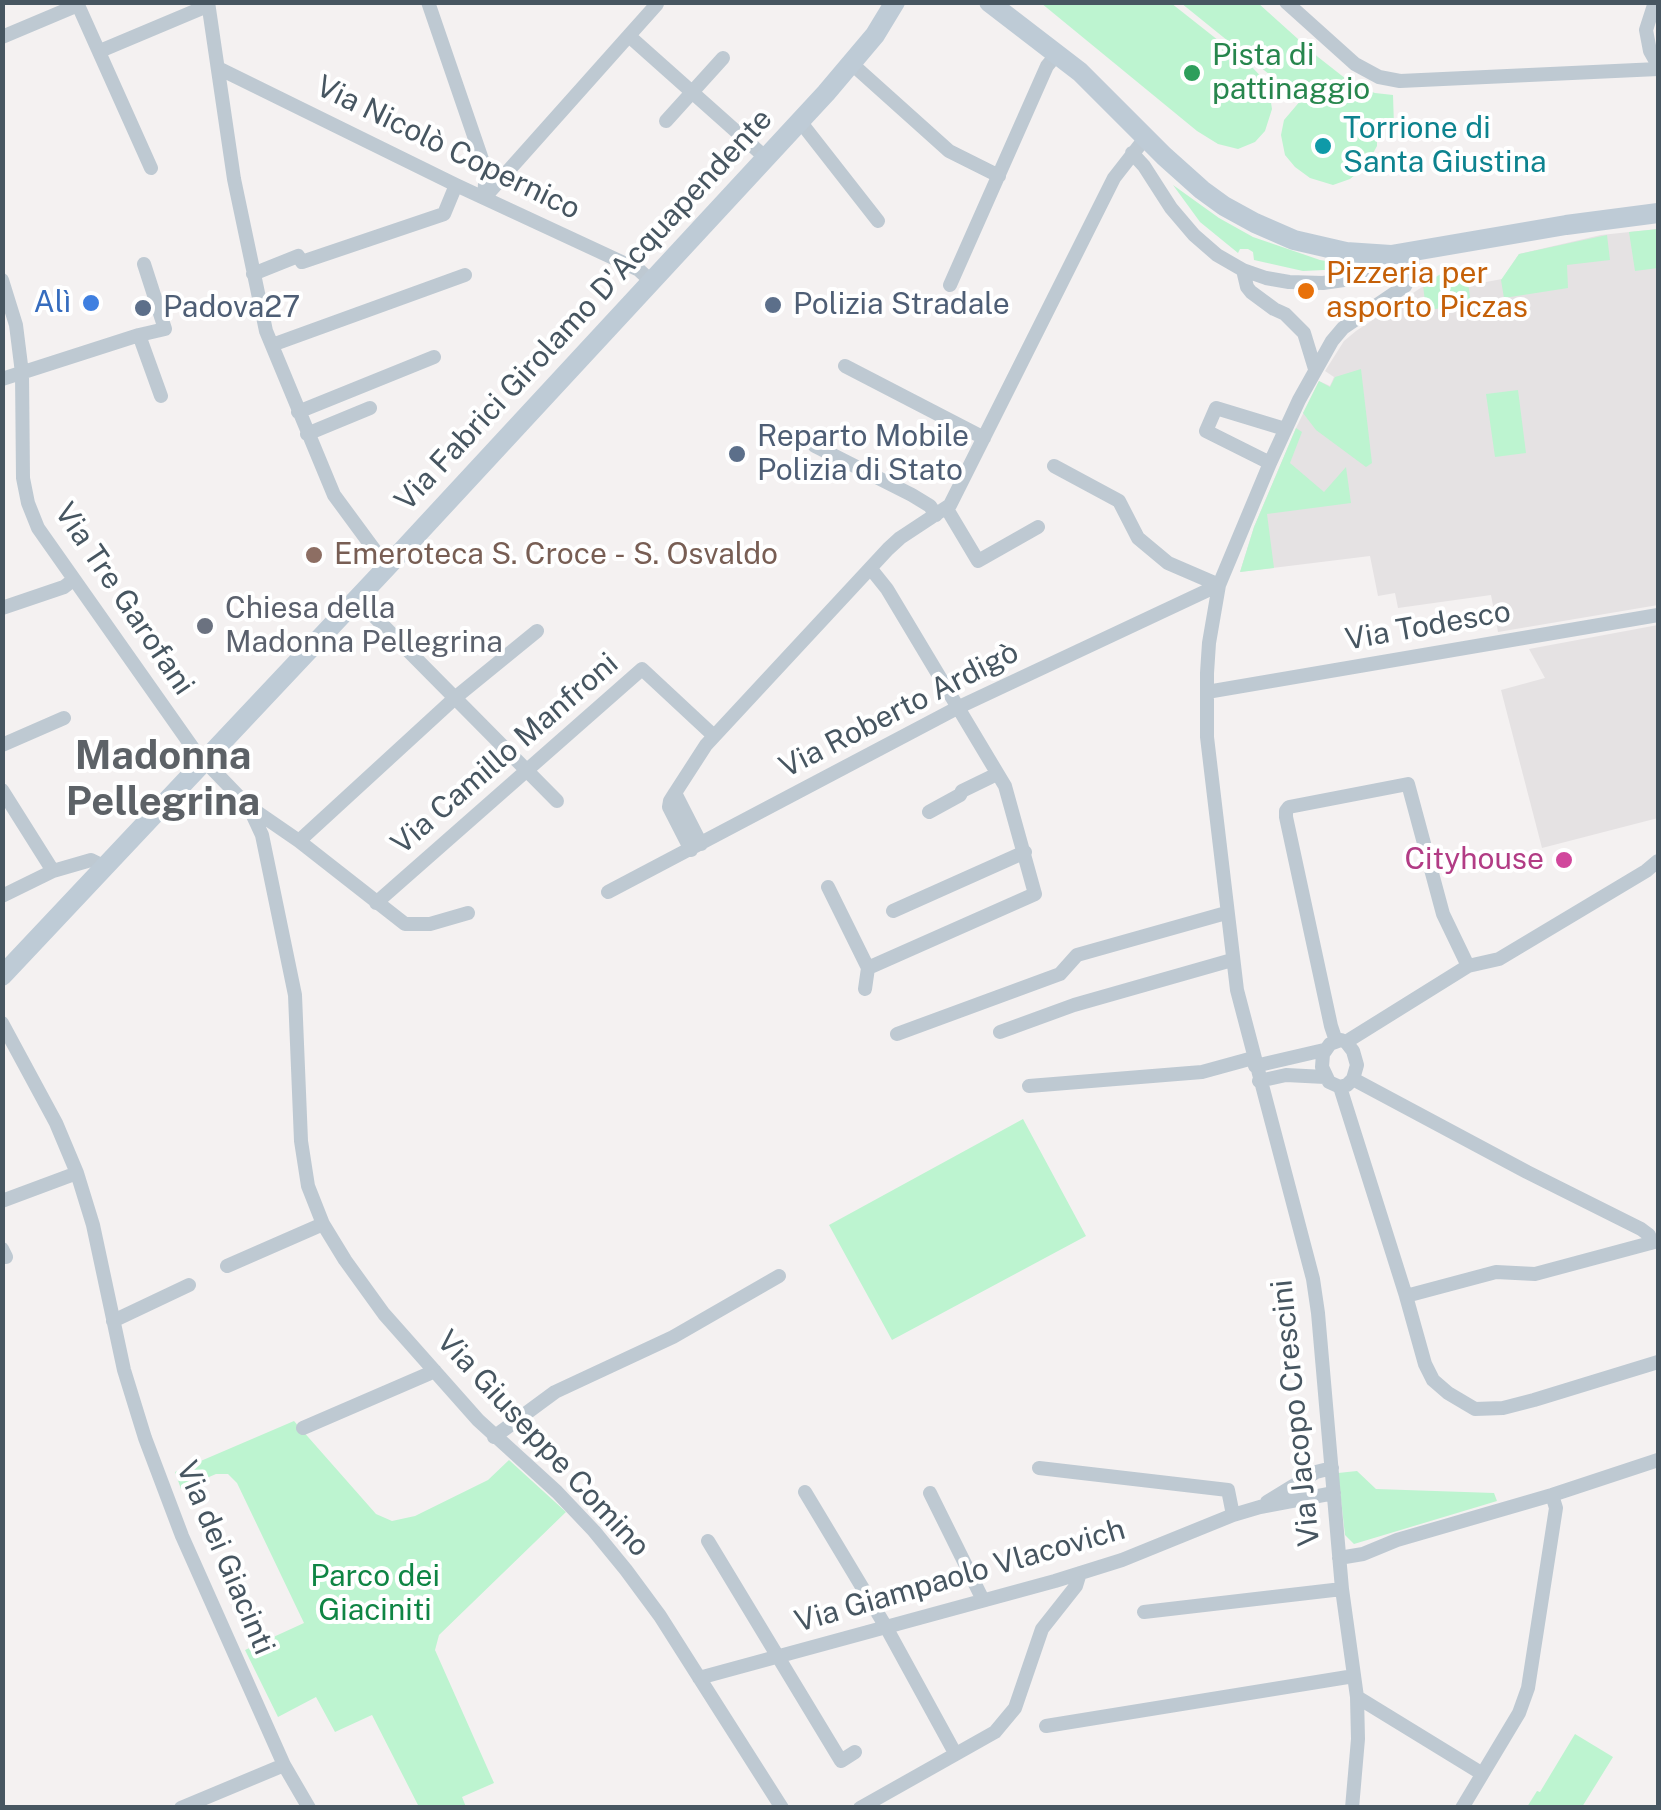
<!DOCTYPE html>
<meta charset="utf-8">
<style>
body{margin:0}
#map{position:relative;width:1661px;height:1810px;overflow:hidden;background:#f4f1f1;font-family:"Public Sans",sans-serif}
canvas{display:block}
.frame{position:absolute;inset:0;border:5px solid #475661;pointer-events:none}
</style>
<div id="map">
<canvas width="1661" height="1810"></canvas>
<div class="frame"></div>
</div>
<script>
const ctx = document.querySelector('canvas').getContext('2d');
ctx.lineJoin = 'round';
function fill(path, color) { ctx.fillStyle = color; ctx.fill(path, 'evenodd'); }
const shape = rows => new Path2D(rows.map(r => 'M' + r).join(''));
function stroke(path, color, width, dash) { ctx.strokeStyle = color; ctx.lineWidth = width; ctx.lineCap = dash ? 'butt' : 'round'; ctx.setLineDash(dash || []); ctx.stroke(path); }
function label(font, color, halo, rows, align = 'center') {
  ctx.font = font + ' "Public Sans",sans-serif'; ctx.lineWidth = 8; ctx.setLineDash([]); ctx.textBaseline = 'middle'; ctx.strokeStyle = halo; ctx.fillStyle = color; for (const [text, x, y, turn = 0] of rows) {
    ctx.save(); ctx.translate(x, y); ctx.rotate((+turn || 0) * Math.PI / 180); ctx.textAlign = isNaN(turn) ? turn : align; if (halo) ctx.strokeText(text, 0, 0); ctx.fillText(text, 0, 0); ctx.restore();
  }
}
const education = shape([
 [1658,229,1658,605,1498,632,1491,595,1398,608,1395,593,1378,596,1370,556,1240,572,1254,527,1296,428,1319,381,1330,386,1334,377,1325,371,1344,341,1356,331,1452,267,1470,285,1502,279,1519,254,1601,235],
 [1658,625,1658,818,1542,848,1501,690,1545,678,1529,649]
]);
const green = shape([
 [1041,3,1171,3,1252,67,1268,84,1272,109,1265,131,1255,142,1238,149,1218,144,1197,131],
 [1181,3,1258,3,1318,57,1355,86,1375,93,1393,95,1394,126,1377,129,1377,146,1366,166,1350,179,1333,185,1310,178,1295,167,1285,155,1281,135,1284,120,1301,100],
 [1173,185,1219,218,1253,237,1320,260,1366,268,1303,271,1254,260,1253,252,1248,249,1240,249,1238,253,1200,222],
 [1658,229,1658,268,1635,271,1629,232],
 [1607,235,1610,260,1567,265,1568,288,1504,298,1501,280,1519,254],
 [1452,267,1468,282,1471,305,1426,310,1423,285],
 [1361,369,1372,463,1366,467,1316,430,1303,413,1319,381,1330,387,1335,377],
 [1518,390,1526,453,1495,457,1486,394],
 [1296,428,1302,432,1290,463,1324,492,1346,467,1351,503,1267,514,1274,568,1240,572,1254,527],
 [1023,1119,1086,1236,892,1340,829,1225],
 [294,1421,376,1514,392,1521,415,1516,488,1480,509,1460,566,1512,439,1635,435,1650,494,1783,462,1797,466,1807,419,1807,372,1715,335,1732,316,1697,278,1717,245,1650,304,1623,237,1483,228,1474,216,1474,181,1489,175,1472],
 [1357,1471,1376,1489,1494,1493,1497,1501,1354,1544,1345,1535,1338,1473],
 [1575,1734,1613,1757,1582,1807,1527,1807,1537,1791,1540,1792]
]);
const street = shape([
 [208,2,234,179,266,331,334,495,387,567],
 [428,2,486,171,484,197],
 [1286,2,1355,64,1379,77,1400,81,1658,69],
 [1655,2,1646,30,1650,51,1658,65],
 [629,36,766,158],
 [2,37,78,5,151,168],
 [100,51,207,6],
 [852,64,949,151,999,176],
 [218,68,456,185,639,270,652,282],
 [666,121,723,58],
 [799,122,806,129,878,221],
 [1132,153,1144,166,1171,208,1194,235,1217,255,1243,270,1266,278,1289,282,1323,283,1413,270],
 [484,198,657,4],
 [1243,270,1247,287,1251,292,1274,309,1285,314,1304,333,1315,369],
 [253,274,298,256,302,262,444,214,456,185],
 [2,280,16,325,22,373,23,478,28,503,38,528,195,751,249,807,262,835,295,995,301,1141,308,1186,323,1224,345,1260,384,1314,478,1420,557,1492,594,1531,626,1570,660,1616,782,1808],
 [950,285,1047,66,1057,54],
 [139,335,165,329,144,264],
 [272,345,465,275],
 [845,366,984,438],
 [2,379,139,335,161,396],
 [298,412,434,357],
 [307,434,370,408],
 [815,446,912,495,930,506,936,515],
 [1270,463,1206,431,1216,408,1285,429],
 [1054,466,1119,501,1138,538,1168,563,1219,585],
 [947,509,978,561,1038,527],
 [357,599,557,801],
 [2,608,64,587,73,580],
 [1207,692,1658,615],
 [2,745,64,718],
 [2,790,53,871],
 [675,793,706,745,888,549,900,538,950,505,1114,178,1146,137],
 [254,810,299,841,405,924,430,924,468,913],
 [929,812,960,795,962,791,997,774],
 [299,841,456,697,537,631],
 [691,850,669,807,670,801,675,793,701,844],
 [828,887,868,968,1035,894,1005,786,887,589,871,569],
 [608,892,959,707,1219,585],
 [2,896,53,871,91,860,105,867],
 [376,903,642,669,714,736],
 [893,911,1025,852],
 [865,989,868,968],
 [2,1023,56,1123,77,1173,93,1225,124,1370,145,1438,182,1536,284,1765,309,1808],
 [1000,1032,1074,1005,1232,960],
 [897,1034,1060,974,1077,955,1226,913],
 [1336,1041,1331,1026,1286,817,1286,811,1289,807,1408,784,1443,914,1468,966],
 [1346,1042,1353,1051,1357,1065,1353,1079,1347,1085,1340,1087,1329,1082,1322,1067,1323,1054,1330,1044,1341,1040,1346,1042,1468,966,1499,959,1646,871,1658,861],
 [1255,1066,1324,1050],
 [1353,1079,1527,1172,1641,1229,1649,1235,1651,1243],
 [1259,1081,1286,1075,1325,1077],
 [1029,1086,1202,1072,1253,1058],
 [1340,1087,1406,1296,1496,1272,1535,1274,1658,1241],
 [2,1201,77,1173],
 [2,1249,6,1257],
 [227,1266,323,1224],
 [1406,1296,1425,1364,1433,1380,1448,1393,1475,1409,1503,1408,1534,1400,1658,1362],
 [113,1321,189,1285],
 [303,1428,435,1371],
 [494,1437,555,1392,673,1337,779,1276],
 [1039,1468,1228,1490,1233,1515],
 [805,1492,886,1627,955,1753],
 [930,1493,983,1600],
 [1267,1502,1316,1472,1332,1468],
 [708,1541,841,1761,855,1752],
 [1339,1558,1363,1554,1397,1540,1552,1495,1658,1460],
 [1144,1612,1342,1589],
 [699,1678,1055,1581,1122,1560,1233,1515,1260,1507,1334,1493],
 [1357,1697,1481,1773],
 [1046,1726,1354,1676],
 [181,1808,284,1765],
 [860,1808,995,1732,1015,1708,1042,1629,1076,1586,1080,1573],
 [1352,1808,1358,1739,1357,1697,1342,1589,1318,1313,1313,1279,1237,990,1207,737,1207,673,1209,643,1219,585,1270,463,1299,400,1332,341,1343,328,1405,286,1413,270,1412,253],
 [1462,1808,1519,1713,1528,1688,1556,1508,1552,1495]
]);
const secondary = shape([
 [989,2,1080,72,1164,156,1202,190,1224,206,1255,223,1294,240,1346,252,1391,255,1566,225,1658,213],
 [2,976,387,567,826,93,875,35,895,2]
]);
const markers = [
 [1192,73,10,"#2e9e5b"],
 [1323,146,10,"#0f9aa8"],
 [1306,291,10,"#e8710a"],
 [91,303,10,"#3f7fe0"],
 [773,305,10,"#5c6f8a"],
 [143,308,10,"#5c6f8a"],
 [737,454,10,"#5c6f8a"],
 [314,555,10,"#8d6e63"],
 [205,626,10,"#6b7280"],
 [1564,860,10,"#d1479c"]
];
const leisureNames = [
 ["Pista di",1212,56],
 ["pattinaggio",1212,90]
];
const cultureNames = [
 ["Torrione di",1343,129],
 ["Santa Giustina",1343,163]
];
const streetNames = [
 ["Via Nicolò Copernico",448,148,26],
 ["Via Fabrici Girolamo D'Acquapendente",584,310,-47],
 ["Via Tre Garofani",124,599,56],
 ["Via Todesco",1428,626,-10],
 ["Via Roberto Ardigò",899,710,-27],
 ["Via Camillo Manfroni",505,754,-41],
 ["Via Jacopo Crescini",1296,1413,-96],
 ["Via Giuseppe Comino",543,1444,47],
 ["Via dei Giacinti",225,1558,67],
 ["Via Giampaolo Vlacovich",960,1576,-16]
];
const foodNames = [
 ["Pizzeria per",1326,274],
 ["asporto Piczas",1326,308]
];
const shopNames = [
 ["Alì",71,303]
];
const serviceNames = [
 ["Polizia Stradale",793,305],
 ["Padova27",163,308],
 ["Reparto Mobile",757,437],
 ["Polizia di Stato",757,471]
];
const educationNames = [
 ["Emeroteca S. Croce - S. Osvaldo",334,555]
];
const worshipNames = [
 ["Chiesa della",225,609],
 ["Madonna Pellegrina",225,643]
];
const hotelNames = [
 ["Cityhouse",1544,860]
];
const parkNames = [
 ["Parco dei",375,1577],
 ["Giaciniti",375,1611]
];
const districtNames = [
 ["Madonna",163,757],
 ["Pellegrina",163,803]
];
fill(education, '#e5e2e3');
fill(green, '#bdf4d0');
stroke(street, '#bec9d2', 14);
stroke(secondary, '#becbd6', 20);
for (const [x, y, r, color] of markers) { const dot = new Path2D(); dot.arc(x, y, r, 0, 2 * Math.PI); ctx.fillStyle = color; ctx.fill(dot); stroke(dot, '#fff', 4); }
label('30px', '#27864d', '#fff', leisureNames, 'left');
label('30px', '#0d838f', '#fff', cultureNames, 'left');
label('30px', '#475661', '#fff', streetNames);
label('30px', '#c56008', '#fff', foodNames, 'left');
label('30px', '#366cbe', '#fff', shopNames, 'right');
label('30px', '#4e5e75', '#fff', serviceNames, 'left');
label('30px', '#785e54', '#fff', educationNames, 'left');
label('30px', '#5b616d', '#fff', worshipNames, 'left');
label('30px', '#b23c85', '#fff', hotelNames, 'right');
label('30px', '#0f8544', '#fff', parkNames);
label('bold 40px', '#5d6267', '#fff', districtNames);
</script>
